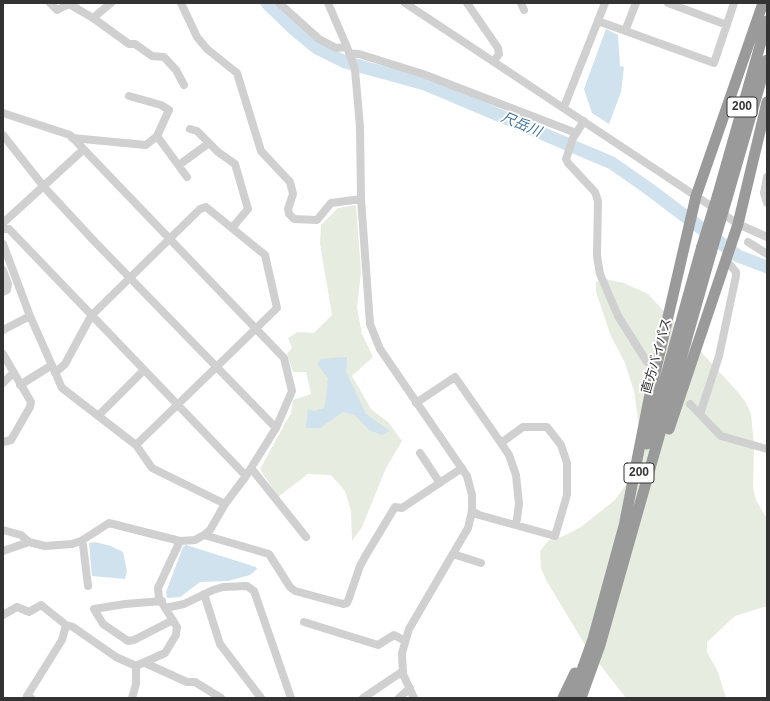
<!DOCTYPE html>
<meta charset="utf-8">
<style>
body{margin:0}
#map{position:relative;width:770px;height:701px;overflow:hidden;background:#fff;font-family:Helvetica,sans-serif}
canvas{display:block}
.frame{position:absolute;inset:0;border:4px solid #333;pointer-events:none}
</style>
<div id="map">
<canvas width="770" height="701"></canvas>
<div class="frame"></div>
</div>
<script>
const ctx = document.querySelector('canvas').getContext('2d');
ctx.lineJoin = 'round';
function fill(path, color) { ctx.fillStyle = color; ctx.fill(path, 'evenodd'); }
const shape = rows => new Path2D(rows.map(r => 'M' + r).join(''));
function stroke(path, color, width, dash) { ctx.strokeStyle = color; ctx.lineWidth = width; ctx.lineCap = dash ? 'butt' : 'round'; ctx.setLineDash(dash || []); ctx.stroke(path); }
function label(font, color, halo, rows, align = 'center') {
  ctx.font = font + ' Helvetica,"Noto Sans JP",sans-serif'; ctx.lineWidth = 4; ctx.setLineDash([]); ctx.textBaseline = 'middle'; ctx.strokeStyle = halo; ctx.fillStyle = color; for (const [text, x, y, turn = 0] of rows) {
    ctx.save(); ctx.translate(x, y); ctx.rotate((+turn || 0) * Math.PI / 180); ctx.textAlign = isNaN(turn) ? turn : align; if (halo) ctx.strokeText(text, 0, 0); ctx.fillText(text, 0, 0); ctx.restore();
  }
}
const green = shape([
 [356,205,361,272,357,307,362,334,373,357,352,376,371,409,389,423,402,441,386,468,362,527,352,541,351,511,345,491,331,475,308,474,278,497,260,469,291,413,293,400,311,394,306,372,293,372,287,354,292,348,288,338,298,332,314,333,332,315,320,244,321,225,338,208],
 [605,279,624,283,648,294,736,390,745,401,751,414,754,445,753,488,756,500,767,519,767,606,735,616,707,642,707,652,718,672,726,698,626,698,587,648,546,580,541,568,540,551,549,540,566,535,581,527,615,500,629,480,640,433,634,391,625,363,611,336,596,292,596,282]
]);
const water = shape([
 [606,29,618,35,620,66,624,67,621,92,609,124,592,113,584,89],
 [347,357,346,372,366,414,390,431,382,435,369,430,355,415,343,412,320,428,306,428,308,409,314,411,324,408,326,399,328,378,317,364,321,359],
 [95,542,111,546,123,552,127,571,125,579,92,576,89,543],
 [186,545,256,567,257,569,250,575,228,581,200,582,180,597,167,598,166,592,183,547]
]);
const river = shape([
 [267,3,295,30,317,48,345,62,425,84,612,163,649,189,738,256,767,267]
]);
const minor = shape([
 [50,3,57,10,69,4,93,18,111,3],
 [181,3,197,37,207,49,237,73,261,151,290,182,293,194,288,209,289,214,294,219,317,220,331,203,361,199],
 [279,3,319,39,336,48,347,47],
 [328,3,347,47,355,70,360,127,361,199,370,324,380,349,467,476,472,495,472,511,468,528,409,629,402,653,403,674,414,698],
 [405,3,738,224,767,237],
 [467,3,498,48,499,54,494,61],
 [521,3,524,10],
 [668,3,727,25],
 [93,18,129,44,135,44,152,56,164,57,176,70,184,85],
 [598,21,714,63,734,3],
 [625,31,636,3],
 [349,53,359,54,423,74,576,133],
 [564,107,605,3],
 [3,113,70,135,284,358,292,391,276,428,246,476,225,504,210,530,204,535,195,540,180,541,109,523,81,541,72,544,45,546,29,542,3,551],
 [584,121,573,138,566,159,568,163,595,192,598,201,597,256,600,274,618,316,647,362],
 [190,129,197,131,218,152,235,164,248,209,232,228],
 [3,135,44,187,95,242,276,428],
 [157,136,187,177],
 [72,138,146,145,157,136,169,110,161,105,129,96],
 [179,165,209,143],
 [767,177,764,193,767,203],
 [3,223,83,150],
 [3,229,9,229,246,476],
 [748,242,767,254],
 [3,244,30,316,62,388,136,445,152,468,225,504],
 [3,270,8,284,7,290,3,292],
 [3,330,30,316],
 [3,354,31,402,30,407,11,440,3,442],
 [55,373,65,364,91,316,200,209,206,207,265,255,277,308,136,445],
 [3,383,13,373],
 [20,385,52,365],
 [416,403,455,377,501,443,523,427,547,427,561,445,567,463,567,495,555,536,479,515,472,511],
 [690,404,721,436,767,449],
 [700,414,719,356,736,276,736,272,726,260],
 [98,416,144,370],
 [501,443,509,455,516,475,519,504,516,525],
 [420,453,440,483],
 [251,468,306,537],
 [3,530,21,535,29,542],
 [204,535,269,554,290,587,295,591,343,604,347,603,349,598,360,566,366,555,395,507,402,508,462,468],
 [81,541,83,545,88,586],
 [453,554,481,563],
 [204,594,220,644,261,698],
 [162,601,125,604,94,609,103,624,128,641,134,640,173,620],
 [165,608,184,604,213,590,223,587,247,586,254,591,291,698],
 [3,615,17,607,29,612,41,605,66,625,62,640,27,696,31,698],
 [304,622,378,645,394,635,405,641],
 [66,625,73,627,116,657,136,666],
 [145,663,187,682,195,682,221,698],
 [132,698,136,684,136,666,165,653,176,635,177,627,159,598,158,588,180,541],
 [363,698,403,671],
 [399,698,410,688]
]);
const highway = shape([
 [718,194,767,21],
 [727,198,767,60],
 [669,429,738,224,767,102],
 [647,444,702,246],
 [625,521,649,399,696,196,763,3],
 [563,698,575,673],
 [572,698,593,639,627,515],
 [581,698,600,645,711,253]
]);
const highwayBridge = shape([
 [702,246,718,194],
 [711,253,727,198]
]);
const shields = [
 [742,107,30],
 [639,473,30]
];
const shieldNames = [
 ["200",742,107],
 ["200",639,473]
];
const streetNames = [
 ["直方バイパス",657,356,-74]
];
const waterNames = [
 ["尺岳川",521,125,23]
];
fill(green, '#e6ecdf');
fill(water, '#cfe2ee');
stroke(river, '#cfe2ee', 13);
stroke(minor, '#d0d0d0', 8);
stroke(highway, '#9a9a9a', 11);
stroke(highwayBridge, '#9a9a9a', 11);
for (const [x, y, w] of shields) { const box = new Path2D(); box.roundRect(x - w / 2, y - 10, w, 20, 3); ctx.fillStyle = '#fff'; ctx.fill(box); stroke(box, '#333', 1); }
label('bold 12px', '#333', null, shieldNames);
label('13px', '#333', '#fff', streetNames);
label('italic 14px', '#3f7597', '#fff', waterNames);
</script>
